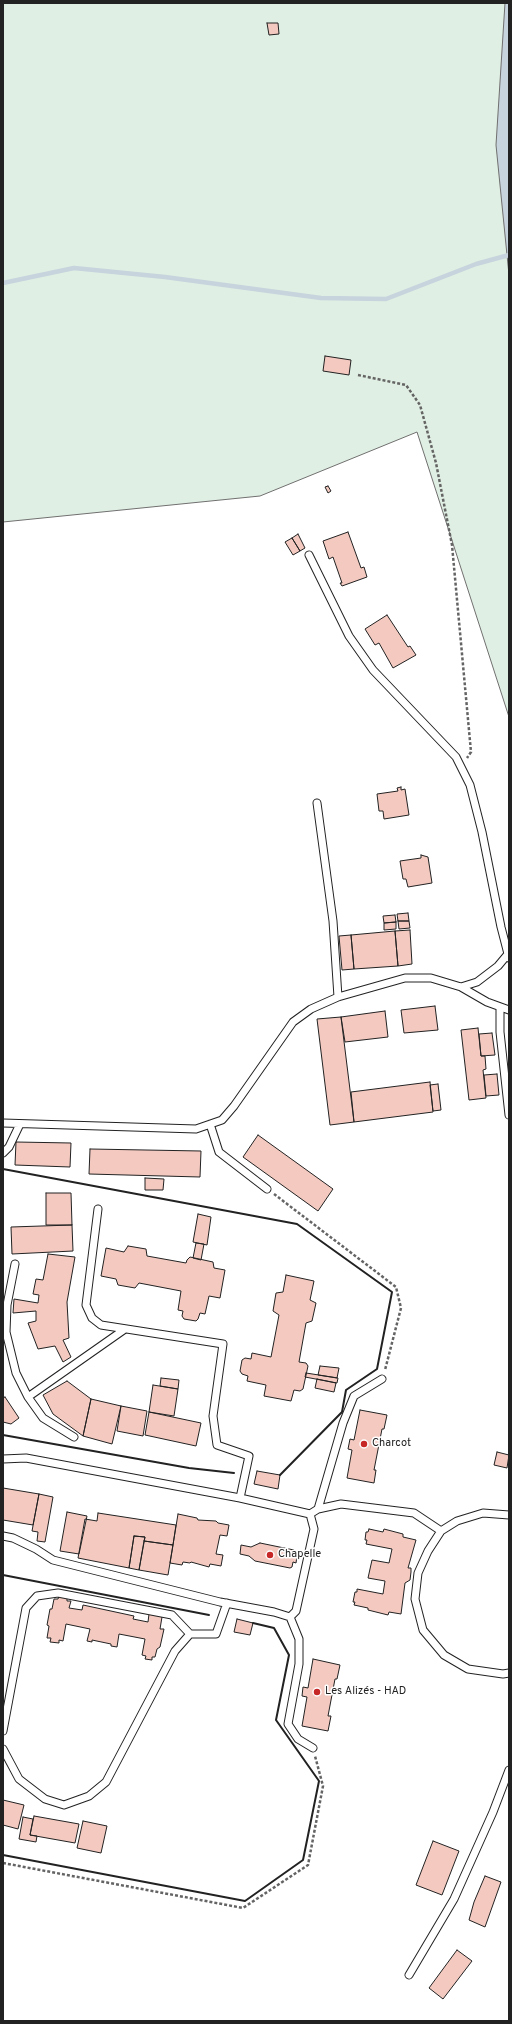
<!DOCTYPE html>
<meta charset="utf-8">
<style>
body{margin:0}
#map{position:relative;width:512px;height:2024px;overflow:hidden;background:#fff;font-family:Overpass,sans-serif}
canvas{display:block}
.frame{position:absolute;inset:0;border:4px solid #222;pointer-events:none}
</style>
<div id="map">
<canvas width="512" height="2024"></canvas>
<div class="frame"></div>
</div>
<script>
const ctx = document.querySelector('canvas').getContext('2d');
ctx.lineJoin = 'round';
function fill(path, color) { ctx.fillStyle = color; ctx.fill(path, 'evenodd'); }
const shape = rows => new Path2D(rows.map(r => 'M' + r).join(''));
function stroke(path, color, width, dash) { ctx.strokeStyle = color; ctx.lineWidth = width; ctx.lineCap = dash ? 'butt' : 'round'; ctx.setLineDash(dash || []); ctx.stroke(path); }
function label(font, color, halo, rows, align = 'center') {
  ctx.font = font + ' Overpass,sans-serif'; ctx.lineWidth = 3; ctx.setLineDash([]); ctx.textBaseline = 'middle'; ctx.strokeStyle = halo; ctx.fillStyle = color; for (const [text, x, y, turn = 0] of rows) {
    ctx.save(); ctx.translate(x, y); ctx.rotate((+turn || 0) * Math.PI / 180); ctx.textAlign = isNaN(turn) ? turn : align; if (halo) ctx.strokeText(text, 0, 0); ctx.fillText(text, 0, 0); ctx.restore();
  }
}
const green = shape([
 [3,3,509,3,509,717,417,432,260,496,3,522,3,3]
]);
const water = shape([
 [505,3,509,3,509,275,496,145,505,3]
]);
const stream = shape([
 [3,283,74,268,165,277,321,298,386,299,476,264,509,255]
]);
const building = shape([
 [267,23,278,23,279,34,269,35,267,23],
 [325,356,351,360,349,375,323,371,325,356],
 [328,486,331,491,328,493,325,487,328,486],
 [348,532,361,568,364,567,367,577,342,586,340,583,342,583,333,557,329,559,323,541,348,532],
 [298,534,305,548,300,551,292,538,298,534],
 [292,538,300,551,293,555,285,542,292,538],
 [387,615,408,647,410,646,416,655,393,668,379,643,375,645,365,629,387,615],
 [401,787,401,790,405,789,409,815,384,819,383,811,379,811,377,794,398,791,397,788,401,787],
 [421,855,428,857,432,883,408,887,406,879,403,879,400,861,421,858,421,855],
 [408,913,409,921,398,921,397,914,408,913],
 [395,915,396,922,384,923,383,916,395,915],
 [398,921,409,921,410,928,399,929,398,921],
 [396,922,396,929,384,930,384,923,396,922],
 [410,930,412,964,398,966,395,931,410,930],
 [395,931,398,966,354,969,351,935,395,931],
 [351,935,354,969,342,970,339,936,351,935],
 [435,1006,438,1030,404,1033,401,1010,435,1006],
 [385,1011,388,1037,345,1042,341,1017,385,1011],
 [341,1017,354,1122,330,1125,317,1019,341,1017],
 [478,1028,481,1056,485,1056,486,1069,483,1070,486,1098,469,1100,461,1030,478,1028],
 [492,1033,495,1055,481,1056,479,1034,492,1033],
 [497,1074,499,1095,486,1096,484,1075,497,1074],
 [430,1082,433,1112,354,1122,351,1092,430,1082],
 [438,1084,441,1110,433,1111,430,1085,438,1084],
 [258,1135,333,1189,318,1211,243,1157,258,1135],
 [16,1142,71,1143,70,1167,15,1165,16,1142],
 [90,1149,201,1151,200,1177,89,1174,90,1149],
 [145,1178,164,1179,163,1190,145,1190,145,1178],
 [46,1193,71,1193,72,1225,46,1225,46,1193],
 [198,1214,211,1217,207,1245,193,1242,198,1214],
 [72,1225,73,1251,12,1254,11,1227,72,1225],
 [196,1243,204,1244,201,1260,193,1258,196,1243],
 [128,1246,146,1249,147,1256,186,1263,187,1260,190,1257,213,1262,214,1268,225,1270,220,1298,209,1296,205,1314,200,1313,198,1319,196,1321,184,1319,182,1316,183,1311,178,1310,181,1291,139,1283,135,1288,118,1285,116,1279,101,1276,106,1248,124,1252,128,1246],
 [48,1254,75,1257,67,1302,69,1338,63,1340,71,1357,63,1362,55,1346,38,1349,28,1323,36,1321,36,1311,13,1313,14,1299,38,1303,39,1295,33,1294,36,1279,43,1280,48,1254],
 [286,1275,314,1281,310,1300,316,1303,312,1321,306,1323,299,1362,306,1363,308,1366,303,1389,300,1391,294,1390,291,1401,264,1396,266,1385,247,1381,248,1376,242,1374,240,1371,242,1360,245,1358,251,1359,252,1353,271,1357,279,1315,273,1311,276,1293,283,1292,286,1275],
 [320,1366,339,1368,337,1378,318,1375,320,1366],
 [306,1373,338,1378,337,1383,305,1377,306,1373],
 [161,1378,179,1380,178,1389,160,1386,161,1378],
 [317,1379,336,1383,334,1392,315,1388,317,1379],
 [67,1381,91,1399,83,1436,53,1414,43,1395,67,1381],
 [153,1385,178,1389,174,1416,149,1412,153,1385],
 [5,1397,19,1418,11,1424,3,1422,3,1398,5,1397],
 [91,1399,121,1406,112,1444,83,1436,91,1399],
 [121,1406,147,1411,143,1436,117,1431,121,1406],
 [360,1410,387,1415,384,1429,382,1429,374,1470,376,1470,374,1483,347,1478,352,1450,348,1449,350,1439,354,1440,360,1410],
 [149,1412,201,1423,196,1446,145,1435,149,1412],
 [497,1452,509,1455,507,1468,494,1465,497,1452],
 [257,1471,280,1475,278,1489,254,1484,257,1471],
 [3,1488,39,1494,33,1525,3,1520,3,1488],
 [39,1494,53,1497,45,1542,37,1541,38,1532,32,1531,39,1494],
 [67,1512,87,1516,79,1554,60,1551,67,1512],
 [98,1513,176,1525,173,1545,144,1541,145,1537,134,1536,129,1568,78,1558,85,1519,97,1521,98,1513],
 [178,1514,197,1518,198,1520,216,1521,218,1523,229,1525,227,1536,220,1535,216,1554,223,1555,221,1566,210,1564,209,1567,191,1562,190,1563,183,1562,182,1565,170,1563,178,1514],
 [369,1529,383,1532,384,1529,403,1534,403,1537,416,1540,408,1568,411,1568,411,1572,410,1580,405,1583,401,1614,389,1612,388,1615,368,1610,368,1608,354,1605,355,1602,353,1602,355,1592,357,1592,357,1589,383,1594,385,1581,368,1578,372,1560,389,1563,392,1549,366,1544,367,1540,365,1540,366,1532,368,1532,369,1529],
 [134,1536,145,1537,139,1570,129,1568,134,1536],
 [144,1541,173,1545,168,1575,139,1570,144,1541],
 [260,1543,294,1550,295,1556,297,1556,296,1563,293,1562,292,1567,290,1568,255,1561,249,1556,240,1554,241,1545,251,1547,260,1543],
 [59,1596,67,1598,67,1601,71,1601,69,1608,82,1610,83,1605,134,1616,133,1619,148,1622,149,1614,159,1614,162,1617,160,1629,164,1629,160,1647,157,1649,155,1657,152,1657,152,1660,145,1659,146,1656,142,1655,145,1639,119,1634,117,1647,111,1646,111,1644,92,1640,92,1642,87,1641,90,1629,66,1624,63,1641,59,1640,59,1643,50,1642,51,1638,47,1638,49,1626,47,1625,50,1609,52,1609,54,1599,58,1599,59,1596],
 [237,1619,253,1623,250,1635,234,1632,237,1619],
 [313,1659,340,1665,337,1679,335,1679,328,1716,331,1716,328,1731,302,1726,307,1697,302,1696,303,1687,308,1688,313,1659],
 [3,1800,24,1805,18,1829,3,1825,3,1800],
 [34,1816,79,1824,75,1843,30,1835,34,1816],
 [23,1817,33,1819,30,1835,37,1836,36,1842,19,1839,23,1817],
 [83,1821,107,1826,101,1853,77,1848,83,1821],
 [433,1841,459,1851,442,1895,416,1885,433,1841],
 [485,1876,501,1882,485,1927,469,1920,474,1902,485,1876],
 [457,1950,472,1961,443,1999,429,1988,457,1950]
]);
const path = shape([
 [358,375,406,385,420,405,436,463,452,545,471,752,467,758],
 [274,1194,396,1287,401,1308,385,1370],
 [3,1863,243,1908,308,1865,323,1786,315,1756]
]);
const service = shape([
 [309,555,349,636,373,670,456,757,470,785,482,832,501,927,509,958],
 [317,803,333,921,338,997],
 [461,987,487,1002,509,1010],
 [500,1007,500,1032,509,1115],
 [3,1123,196,1129,222,1120,234,1106,293,1022,311,1009,338,997,405,978,431,978,461,987,477,982,498,966,508,954],
 [210,1124,219,1152,267,1189],
 [3,1153,9,1147,20,1124],
 [98,1209,86,1305,92,1318,101,1325,223,1344,213,1416,217,1445,249,1456,240,1498],
 [15,1264,7,1305,6,1332,16,1373,28,1397,125,1329],
 [28,1397,43,1418,74,1437],
 [3,1459,26,1458,240,1498,310,1514,318,1509,341,1504,414,1513,441,1531],
 [318,1509,343,1423,354,1396,382,1379],
 [509,1515,483,1513,457,1521,441,1531,428,1551,418,1573,415,1599,423,1630,444,1655,468,1669,503,1674,509,1673],
 [3,1536,13,1538,36,1549,53,1560,220,1602,274,1612,290,1617,299,1639,299,1664,288,1724,298,1739,313,1748],
 [290,1617,296,1611,314,1529,310,1514],
 [3,1731,26,1608,37,1596,58,1593,172,1615,190,1634,216,1634,227,1603],
 [3,1749,19,1779,45,1799,64,1805,89,1796,106,1782,175,1651,190,1634],
 [409,1975,454,1899,493,1812,509,1770]
]);
const wall = shape([
 [3,1169,297,1224,392,1292,377,1369,346,1390,342,1412,280,1475],
 [3,1435,189,1468,234,1473],
 [3,1575,209,1615],
 [3,1855,245,1901,303,1860,319,1781,276,1720,289,1655,274,1628,253,1623]
]);
const markers = [
 [364,1444,4,"#c62828"],
 [270,1555,4,"#c62828"],
 [317,1692,4,"#c62828"]
];
const poiNames = [
 ["Charcot",372,1444],
 ["Chapelle",278,1555],
 ["Les Alizés - HAD",325,1692]
];
fill(green, '#e0efe3');
stroke(green, '#6f6f6f', 1);
fill(water, '#c7d3dd');
stroke(water, '#6f6f6f', 1);
stroke(stream, '#c7d3dd', 4.5);
fill(building, '#f3c9c0');
stroke(building, '#222', 1);
stroke(service, '#222', 9);
stroke(path, '#646464', 2.5, [3, 2]);
stroke(service, '#fff', 7);
stroke(wall, '#222', 2);
for (const [x, y, r, color] of markers) { const dot = new Path2D(); dot.arc(x, y, r, 0, 2 * Math.PI); ctx.fillStyle = color; ctx.fill(dot); stroke(dot, '#fff', 1.5); }
label('11px', '#222', '#fff', poiNames, 'left');
</script>
